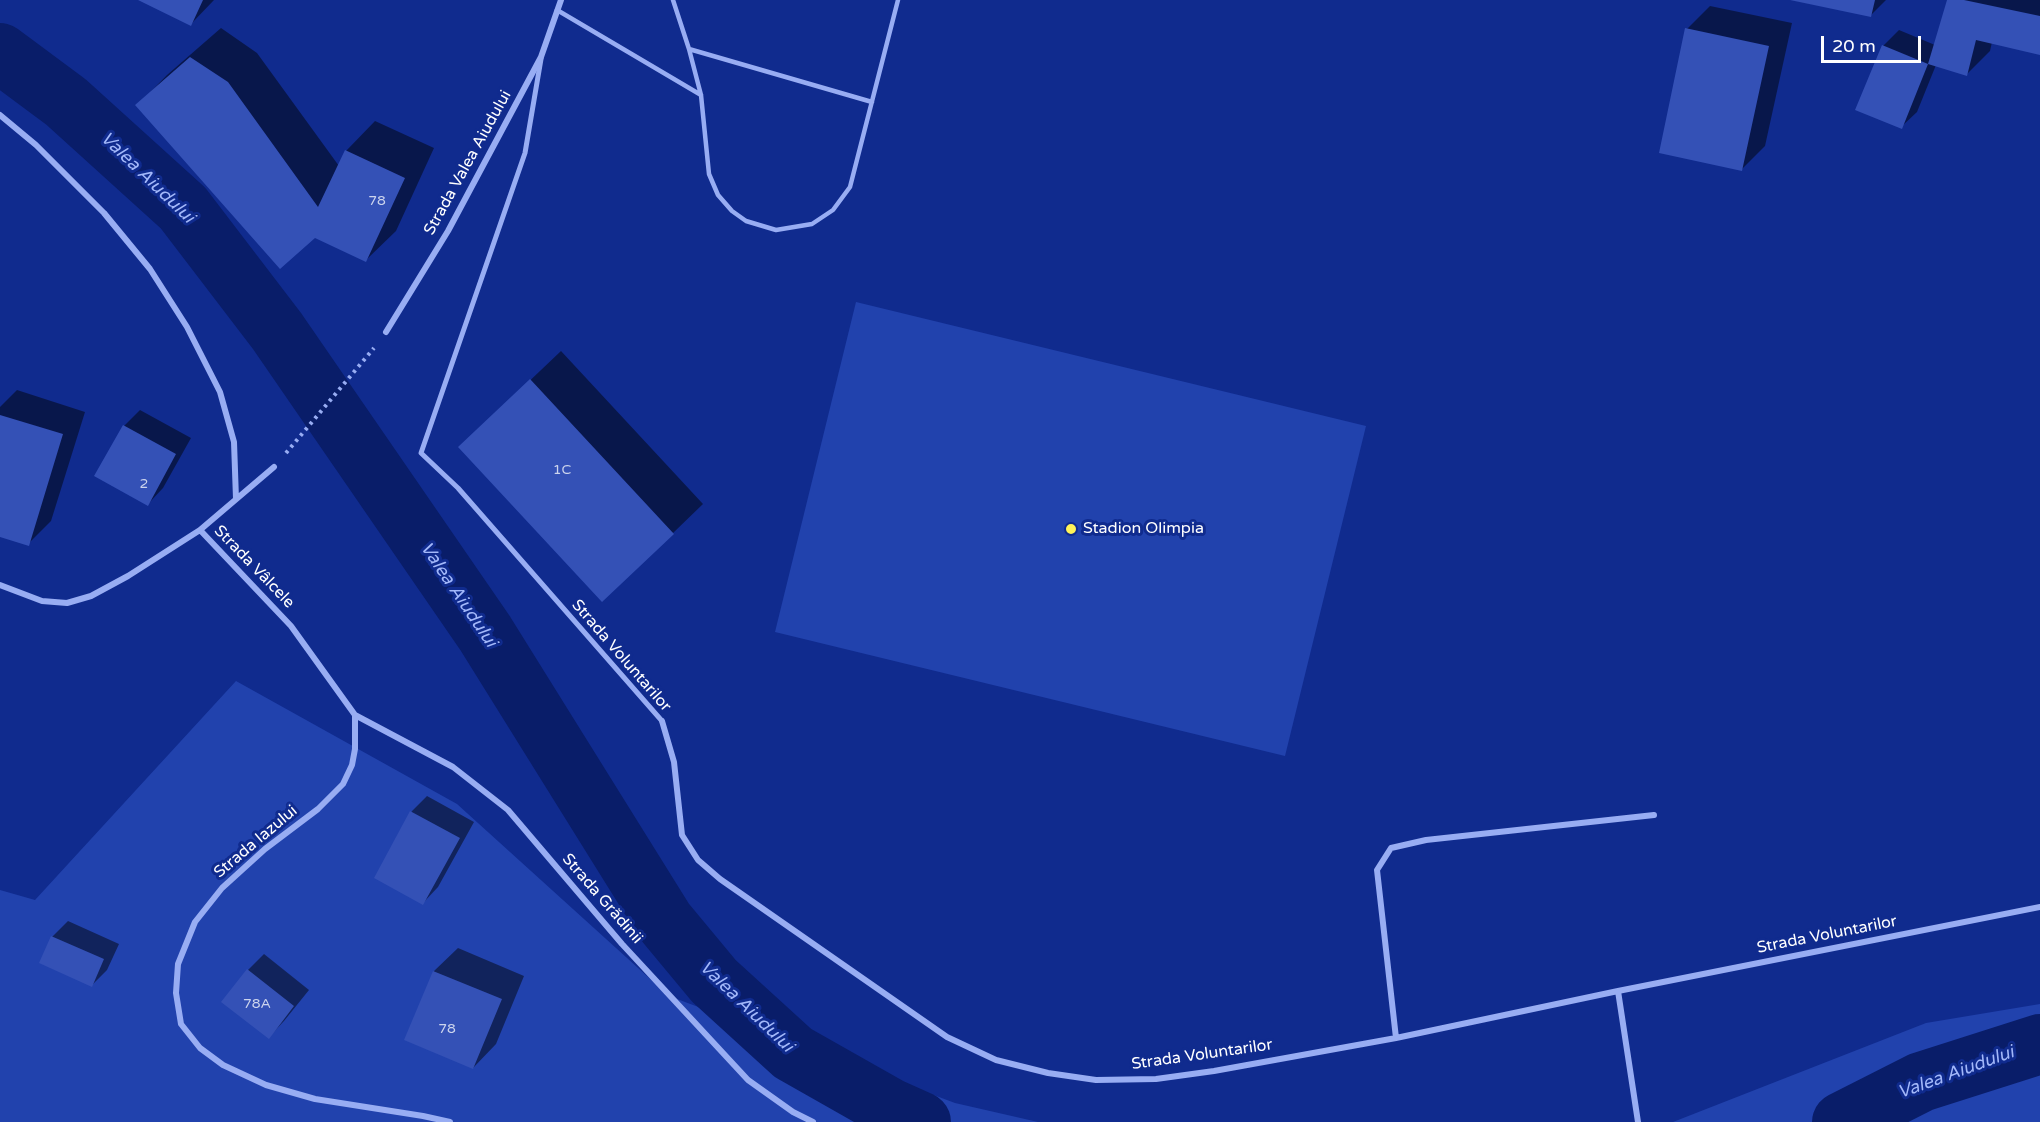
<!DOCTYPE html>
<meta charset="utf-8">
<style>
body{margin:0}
#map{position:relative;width:2040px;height:1122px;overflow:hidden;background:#102b8e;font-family:"Varela Round",sans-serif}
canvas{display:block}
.scale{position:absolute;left:1821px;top:36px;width:100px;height:27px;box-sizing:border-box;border:3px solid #fff;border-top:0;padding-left:8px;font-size:18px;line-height:21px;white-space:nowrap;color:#fff;-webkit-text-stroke:4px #102b8e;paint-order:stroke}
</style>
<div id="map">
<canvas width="2040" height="1122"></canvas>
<div class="scale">20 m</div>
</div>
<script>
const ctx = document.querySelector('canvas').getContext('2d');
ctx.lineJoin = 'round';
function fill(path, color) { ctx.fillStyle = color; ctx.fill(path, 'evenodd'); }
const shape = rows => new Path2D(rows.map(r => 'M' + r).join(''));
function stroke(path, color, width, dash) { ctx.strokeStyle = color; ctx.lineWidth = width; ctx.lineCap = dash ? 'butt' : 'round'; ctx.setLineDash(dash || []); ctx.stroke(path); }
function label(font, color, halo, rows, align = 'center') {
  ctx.font = font + ' "Varela Round",sans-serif'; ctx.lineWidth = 6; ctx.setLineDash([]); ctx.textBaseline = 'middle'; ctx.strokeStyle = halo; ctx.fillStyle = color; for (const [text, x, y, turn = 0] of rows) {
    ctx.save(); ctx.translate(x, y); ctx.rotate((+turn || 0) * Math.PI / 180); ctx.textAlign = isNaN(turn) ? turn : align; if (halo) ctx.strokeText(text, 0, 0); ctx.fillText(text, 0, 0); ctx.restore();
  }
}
const green = shape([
 [856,302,1366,426,1285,756,775,632],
 [236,681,457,804,669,996,955,1103,1038,1122,0,1122,0,890,35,900],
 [2040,1004,2040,1122,1673,1122,1926,1023]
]);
const shadow = shape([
 [142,0,214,0,191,24],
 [1793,0,1886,0,1870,16],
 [1948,0,2040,0,2040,54,1992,42,1990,51,1967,74,1936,65,1917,112,1901,127,1883,46,1899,30,1935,45],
 [1710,6,1792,23,1765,146,1742,169,1687,29],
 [221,28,257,53,339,166,346,151,375,121,434,148,396,231,366,260,138,105,167,75],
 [561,351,703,504,673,533,460,447],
 [17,390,85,412,51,521,28,544,0,535,0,407],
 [140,410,191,438,163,488,148,504,124,426],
 [427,796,474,822,438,887,423,903,376,878,412,811],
 [68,921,119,944,107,970,92,985,52,937],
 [458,948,524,976,496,1044,473,1068,406,1040,434,971],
 [264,954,309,990,284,1021,269,1037,223,1001,248,970]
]);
const river = shape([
 [0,53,66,102,183,208,277,331,485,633,665,922,714,981,793,1053,892,1109,921,1122],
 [1842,1122,1921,1082,2040,1044]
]);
const building = shape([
 [138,0,203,0,191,26],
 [1790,0,1875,0,1871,17],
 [1947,0,1964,0,2040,16,2040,55,1976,40,1967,76,1928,64],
 [1685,28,1769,46,1742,171,1659,153],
 [1882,45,1928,64,1902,129,1855,110],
 [190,57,228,82,318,207,345,150,405,178,366,262,315,238,280,269,135,105],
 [530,379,674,534,602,602,458,447],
 [0,415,63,434,29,546,0,537],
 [123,425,176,454,148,506,94,476],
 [410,811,460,838,423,905,374,878],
 [51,936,104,959,92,987,39,963],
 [247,969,294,1006,269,1039,221,1002],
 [433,971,502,999,473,1069,404,1040]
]);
const path = shape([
 [286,453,374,348]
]);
const service = shape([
 [673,0,689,49,701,95,709,174,718,195,732,211,746,221,776,230,812,224,833,210,850,187,898,0],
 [557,10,701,95],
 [689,49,872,102]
]);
const pedestrian = shape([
 [541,59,525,153,421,453,458,488,662,721]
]);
const minor = shape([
 [0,115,36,145,104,213,150,269,187,327,220,392,234,442,236,499],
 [386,332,448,231,541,57,561,0],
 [200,530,291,626,355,715,453,767,508,810,622,944,748,1080,793,1112,813,1122],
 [0,585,42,601,67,603,91,596,128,576,200,530,274,467],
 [355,715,355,749,352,765,343,784,318,809,265,849,222,888,195,922,178,964,176,993,181,1024,200,1048,223,1065,266,1085,315,1099,423,1116,450,1122],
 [662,721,674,762,682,835,698,860,720,879,947,1037,996,1060,1048,1073,1096,1080,1156,1079,1214,1071,1396,1038,1618,991,2040,907],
 [1618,991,1638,1122],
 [1396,1038,1377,870,1391,848,1426,840,1654,815]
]);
const markers = [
 [1071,529,6,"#fff359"]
];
const numberNames = [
 ["78",377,201],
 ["1C",562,470],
 ["2",144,484],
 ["78A",257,1004],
 ["78",447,1029]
];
const streetNames = [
 ["Strada Valea Aiudului",468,163,-61],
 ["Strada Vâlcele",254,567,46],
 ["Strada Voluntarilor",621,656,49],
 ["Strada Iazului",256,842,-40],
 ["Strada Grădinii",602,899,49],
 ["Strada Voluntarilor",1827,935,-11],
 ["Strada Voluntarilor",1202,1055,-8]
];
const poiNames = [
 ["Stadion Olimpia",1083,529]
];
const waterNames = [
 ["Valea Aiudului",147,178,44],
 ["Valea Aiudului",458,595,56],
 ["Valea Aiudului",746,1007,44],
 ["Valea Aiudului",1956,1073,-20]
];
fill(green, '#2142ad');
fill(shadow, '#0007');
stroke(river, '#091d69', 60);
fill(building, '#3451b6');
stroke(path, '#98adf3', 4, [3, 4.5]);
stroke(service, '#98adf3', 4.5);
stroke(pedestrian, '#98adf3', 5);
stroke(minor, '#98adf3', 6);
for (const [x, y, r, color] of markers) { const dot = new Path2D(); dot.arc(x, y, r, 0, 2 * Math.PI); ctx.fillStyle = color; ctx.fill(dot); stroke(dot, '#102b8e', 2); }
label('14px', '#ccd4ed', null, numberNames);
label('16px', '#fff', '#102b8e', streetNames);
label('16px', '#fff', '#102b8e', poiNames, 'left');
label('italic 18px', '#a3b8fa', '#102b8e', waterNames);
</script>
